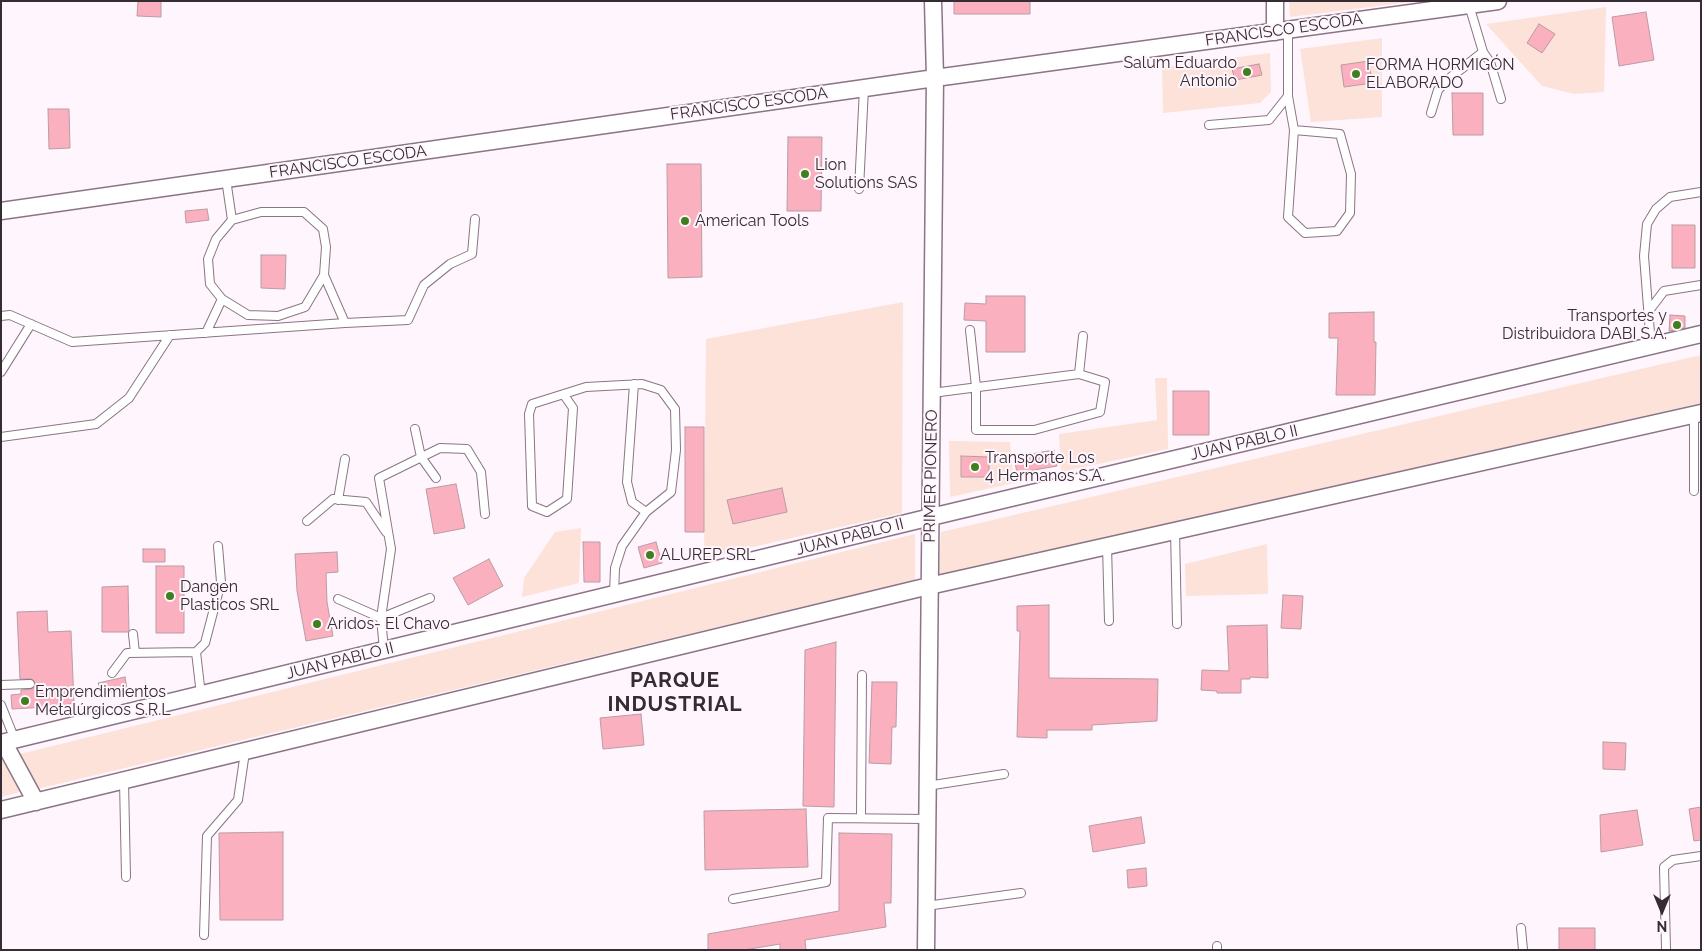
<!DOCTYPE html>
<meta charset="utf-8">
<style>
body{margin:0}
#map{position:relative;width:1702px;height:951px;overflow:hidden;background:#fff5fd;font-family:Raleway,sans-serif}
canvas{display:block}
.frame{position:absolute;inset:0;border:2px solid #362c34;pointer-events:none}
.north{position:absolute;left:1637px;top:886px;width:50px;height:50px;-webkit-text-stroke:4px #fff5fd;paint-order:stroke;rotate:180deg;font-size:14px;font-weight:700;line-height:20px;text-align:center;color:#362c34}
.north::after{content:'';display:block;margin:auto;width:18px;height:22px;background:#362c34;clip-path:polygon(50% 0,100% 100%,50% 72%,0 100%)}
</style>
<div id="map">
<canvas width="1702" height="951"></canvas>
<div class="frame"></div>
<div class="north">N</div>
</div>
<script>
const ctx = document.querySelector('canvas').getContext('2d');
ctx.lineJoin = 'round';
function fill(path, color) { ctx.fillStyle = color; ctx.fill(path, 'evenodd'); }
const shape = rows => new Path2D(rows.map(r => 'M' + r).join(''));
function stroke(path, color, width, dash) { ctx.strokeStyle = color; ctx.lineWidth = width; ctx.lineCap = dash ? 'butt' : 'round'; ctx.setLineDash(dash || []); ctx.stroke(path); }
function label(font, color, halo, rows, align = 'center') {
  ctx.font = font + ' Raleway,sans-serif'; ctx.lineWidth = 4; ctx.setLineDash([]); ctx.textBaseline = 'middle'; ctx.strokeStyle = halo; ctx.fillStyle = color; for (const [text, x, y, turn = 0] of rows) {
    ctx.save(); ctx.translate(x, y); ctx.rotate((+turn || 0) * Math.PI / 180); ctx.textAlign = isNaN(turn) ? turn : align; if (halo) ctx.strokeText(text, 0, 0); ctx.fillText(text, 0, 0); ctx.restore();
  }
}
const green = shape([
 [1289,1,1418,1,1290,17],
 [1606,7,1604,92,1574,94,1542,86,1486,24],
 [1382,38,1382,117,1311,122,1300,49],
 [1270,53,1271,92,1260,103,1163,113,1162,67],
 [903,302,902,513,704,558,706,339],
 [1701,355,1701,403,939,575,941,532],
 [1155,378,1167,378,1168,449,1061,472,1059,434,1157,420],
 [949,441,1010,442,1014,483,950,497],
 [581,528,579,583,522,597,524,578,555,532],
 [915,534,915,580,37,789,20,754],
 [1267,544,1268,594,1186,596,1185,564],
 [1,754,20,792,1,797]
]);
const building = shape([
 [138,1,161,1,161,17,137,16,138,1],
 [954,1,1030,1,1030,14,954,14,954,1],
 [1646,12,1654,60,1619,66,1612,17,1646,12],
 [1539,24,1555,34,1542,53,1527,43,1539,24],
 [1369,61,1372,83,1344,87,1341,65,1369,61],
 [1259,64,1262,75,1235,80,1232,69,1259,64],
 [1452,93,1483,93,1483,135,1453,135,1452,93],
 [48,109,69,109,70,148,49,149,48,109],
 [788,137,822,137,821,211,787,211,788,137],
 [667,164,701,164,702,277,668,278,667,164],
 [207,209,209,220,186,223,185,211,207,209],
 [1672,225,1695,225,1695,268,1672,268,1672,225],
 [261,255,286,255,285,289,261,288,261,255],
 [986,296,1025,296,1025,352,986,352,986,321,964,320,965,303,986,304,986,296],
 [1374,312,1374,342,1376,342,1375,395,1336,395,1338,338,1329,338,1329,313,1374,312],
 [1670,315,1685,316,1685,328,1669,331,1670,315],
 [1173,391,1209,391,1209,435,1173,435,1173,391],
 [685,427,704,427,704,532,685,532,685,427],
 [1054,450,1057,466,1017,473,1014,457,1054,450],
 [961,456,989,457,989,477,961,477,961,456],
 [456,484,465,528,434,534,426,489,456,484],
 [782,488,787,512,733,524,727,500,782,488],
 [583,542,600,542,600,582,584,582,583,542],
 [656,542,662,563,644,568,638,547,656,542],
 [143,549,165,549,165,562,143,562,143,549],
 [337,552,338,572,326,573,327,602,333,636,306,641,297,591,295,554,337,552],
 [489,559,503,586,468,605,453,578,489,559],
 [156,566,184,566,184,633,156,633,156,566],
 [128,586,129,630,128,632,102,632,102,587,128,586],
 [1283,595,1303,596,1301,629,1281,628,1283,595],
 [1049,605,1049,678,1158,679,1157,721,1092,725,1092,730,1047,730,1047,738,1017,737,1020,631,1017,631,1017,606,1049,605],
 [47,611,48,632,71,631,74,703,48,709,47,707,12,709,11,695,21,694,21,690,33,689,36,684,32,679,20,679,17,612,47,611],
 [1267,625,1268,678,1250,677,1250,679,1241,679,1241,693,1217,693,1217,691,1201,690,1202,670,1229,671,1227,626,1267,625],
 [836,642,834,807,803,806,805,650,836,642],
 [125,677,127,689,102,694,98,683,125,677],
 [872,682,897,682,896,727,892,727,891,764,869,763,872,682],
 [641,714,644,745,603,749,600,718,641,714],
 [1603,742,1626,743,1625,770,1603,769,1603,742],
 [1701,807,1701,840,1694,841,1689,809,1701,807],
 [806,809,808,867,705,870,704,811,806,809],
 [1637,810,1643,845,1601,852,1600,815,1637,810],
 [1141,817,1145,843,1093,852,1089,826,1141,817],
 [283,832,283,920,220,920,219,833,283,832],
 [839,833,892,834,891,903,884,903,886,927,805,940,806,950,780,950,780,944,744,950,708,950,708,934,839,911,839,833],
 [1146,868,1147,886,1128,888,1127,870,1146,868],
 [1559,928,1595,928,1595,950,1559,950,1559,928]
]);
const service = shape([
 [1288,30,1288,96,1294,130,1340,134,1351,174,1350,213,1337,231,1305,233,1288,217,1294,130],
 [1483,52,1490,62,1501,99],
 [1431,113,1438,90,1451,77,1483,52,1469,5],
 [1209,125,1269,120,1288,96],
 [226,179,232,220,216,239,208,259,210,284,222,299,248,315,278,316,305,307,324,275,326,247,323,229,304,212,261,212,232,220],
 [859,189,864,88],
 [324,275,345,323,408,320,424,285,450,264,472,254,475,219],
 [1648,312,1664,291,1701,285],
 [1,316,10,315,72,342,345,323],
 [970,330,976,387,976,430,1034,430,1100,412,1105,382,1079,374,1083,336],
 [206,333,222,299],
 [1651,346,1644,256,1647,224,1656,209,1670,197,1701,192],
 [1,372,31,324],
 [634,384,627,482,632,502,646,512],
 [932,393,1079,374],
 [564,395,573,408,567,499,547,512,532,506,529,414,532,404,586,387,642,384,661,390,675,409,676,450,671,492,646,512,622,546,615,568,614,594],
 [1694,414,1694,491],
 [415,429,421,457,436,478],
 [1,437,96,424,129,398,170,335],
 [338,500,345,459],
 [307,521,333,499,366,502,386,532],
 [1175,531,1177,624],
 [1107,546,1109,621],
 [338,599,381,618,391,549,379,478,440,448,467,449,481,472,485,514],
 [133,634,135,653],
 [384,650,381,618,430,598],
 [196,652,205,643,221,582,218,546],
 [112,673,127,653,196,652,201,695],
 [1,685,30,684],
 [1,705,15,740],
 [124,781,126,877],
 [927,786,1004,774],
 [861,818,862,675],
 [733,899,826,882,828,818,927,819],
 [926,906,1021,893],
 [1521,928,1523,950],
 [204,935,207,836,238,800,245,752],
 [1666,949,1664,867,1673,860,1701,856],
 [1217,950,1217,946]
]);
const minor = shape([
 [1275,32,1275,1],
 [1,211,935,78,1498,1],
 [1,743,931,517,1701,334],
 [4,743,36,802],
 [1,810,929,586,1701,413],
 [926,950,935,78,933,1]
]);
const markers = [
 [1247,72,5,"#3f7f1f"],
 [1356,74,5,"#3f7f1f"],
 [805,174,5,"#3f7f1f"],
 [685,221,5,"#3f7f1f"],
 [1677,325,5,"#3f7f1f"],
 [975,467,5,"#3f7f1f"],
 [650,555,5,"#3f7f1f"],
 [170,596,5,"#3f7f1f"],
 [317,624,5,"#3f7f1f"],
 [25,701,5,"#3f7f1f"]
];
const streetNames = [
 ["FRANCISCO ESCODA",1284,30,-8],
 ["FRANCISCO ESCODA",749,104,-8],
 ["FRANCISCO ESCODA",348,162,-8],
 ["JUAN PABLO II",1244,443,-13],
 ["PRIMER PIONERO",931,476,-89],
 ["JUAN PABLO II",850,537,-14],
 ["JUAN PABLO II",340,661,-14]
];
const poiNames = [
 ["Salum Eduardo",1237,63,"right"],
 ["Antonio",1237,81,"right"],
 ["FORMA HORMIGÓN",1366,65],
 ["ELABORADO",1366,83],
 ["Lion",815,165],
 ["Solutions SAS",815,183],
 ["American Tools",695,221],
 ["Transportes y",1667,316,"right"],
 ["Distribuidora DABI S.A.",1667,334,"right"],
 ["Transporte Los",985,458],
 ["4 Hermanos S.A.",985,476],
 ["ALUREP SRL",660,555],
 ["Dangen",180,587],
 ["Plasticos SRL",180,605],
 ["Aridos- El Chavo",327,624],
 ["Emprendimientos",35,692],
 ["Metalúrgicos S.R.L",35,710]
];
const districtNames = [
 ["PARQUE",675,681],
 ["INDUSTRIAL",675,705]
];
fill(green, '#fce2d9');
fill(building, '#fab0bf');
stroke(building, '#ba9ca1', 1);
stroke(service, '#8a7486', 10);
stroke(minor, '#8a7486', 19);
stroke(service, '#fff', 8);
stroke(minor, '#fff', 16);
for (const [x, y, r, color] of markers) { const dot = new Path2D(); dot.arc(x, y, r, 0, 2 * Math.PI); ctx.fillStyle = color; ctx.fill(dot); stroke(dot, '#fff5fd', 2); }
label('16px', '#362c34', '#fff5fd', streetNames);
label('16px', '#362c34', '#fff5fd', poiNames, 'left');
ctx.letterSpacing = '1px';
label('bold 21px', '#362c34', '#fff5fd', districtNames);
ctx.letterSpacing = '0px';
</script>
